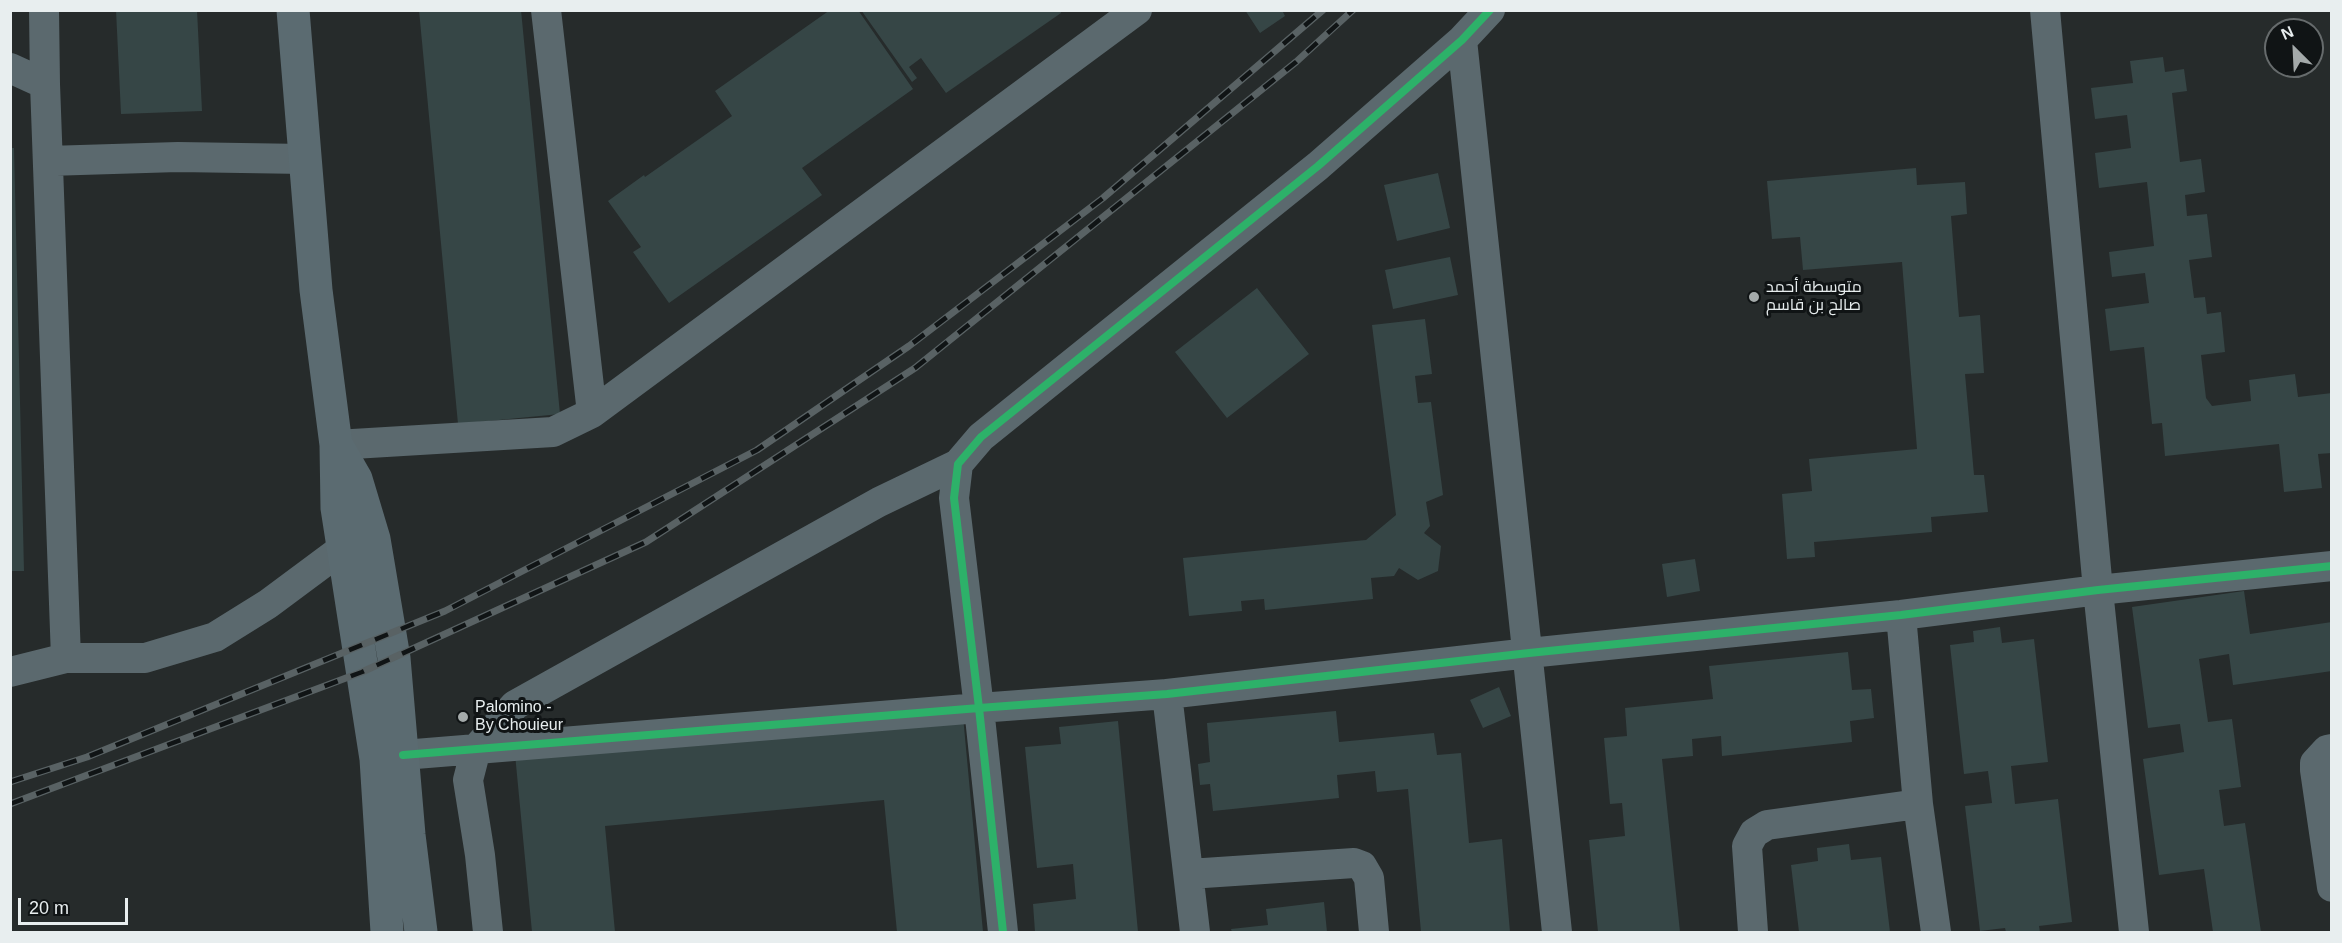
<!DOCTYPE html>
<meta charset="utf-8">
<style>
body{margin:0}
#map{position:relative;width:2342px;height:943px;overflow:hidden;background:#262b2b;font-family:Arial,sans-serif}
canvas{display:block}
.frame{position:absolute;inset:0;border:12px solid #e8eeef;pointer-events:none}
.north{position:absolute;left:2264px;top:18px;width:60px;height:60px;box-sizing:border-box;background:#101415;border:2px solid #666b6c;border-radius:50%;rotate:336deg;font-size:16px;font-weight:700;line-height:24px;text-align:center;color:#e8eeef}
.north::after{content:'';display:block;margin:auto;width:21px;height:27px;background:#a4aaaa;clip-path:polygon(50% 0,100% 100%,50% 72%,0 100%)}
.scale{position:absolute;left:18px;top:898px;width:110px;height:27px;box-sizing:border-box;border:3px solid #e8eeef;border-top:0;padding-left:8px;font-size:18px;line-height:21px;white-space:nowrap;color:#e8eeef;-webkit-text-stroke:4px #101415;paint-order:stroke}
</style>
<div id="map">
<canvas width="2342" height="943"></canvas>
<div class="frame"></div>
<div class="north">N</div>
<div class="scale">20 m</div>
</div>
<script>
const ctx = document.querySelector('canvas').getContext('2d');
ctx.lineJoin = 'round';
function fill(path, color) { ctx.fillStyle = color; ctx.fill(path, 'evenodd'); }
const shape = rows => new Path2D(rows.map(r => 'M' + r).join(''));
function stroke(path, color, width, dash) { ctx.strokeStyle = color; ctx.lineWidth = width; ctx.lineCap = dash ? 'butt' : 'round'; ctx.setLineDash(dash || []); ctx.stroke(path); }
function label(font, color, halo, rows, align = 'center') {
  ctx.font = font + ' Arial,Cairo,sans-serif'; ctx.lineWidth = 6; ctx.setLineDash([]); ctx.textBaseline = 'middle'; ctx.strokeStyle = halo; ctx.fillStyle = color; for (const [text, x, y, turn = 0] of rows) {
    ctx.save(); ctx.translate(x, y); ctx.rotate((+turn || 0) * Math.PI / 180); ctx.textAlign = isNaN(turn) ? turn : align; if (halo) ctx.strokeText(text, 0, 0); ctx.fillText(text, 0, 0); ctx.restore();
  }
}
const building = shape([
 [116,10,197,10,202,111,121,114],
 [419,10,521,10,560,414,458,424],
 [830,10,858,10,913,89,802,168,822,195,669,303,633,252,641,247,608,201,644,175,645,177,732,116,715,91],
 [861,10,1060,10,1061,13,946,93,921,58,909,67,917,78,912,82],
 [1245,10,1282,10,1285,16,1260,33],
 [2163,57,2165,72,2184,69,2187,91,2172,93,2180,162,2201,159,2205,192,2185,195,2187,216,2207,214,2212,257,2189,260,2194,298,2205,297,2207,314,2221,312,2225,352,2201,355,2206,398,2212,406,2251,401,2249,380,2295,374,2298,397,2332,393,2332,453,2318,454,2322,488,2284,492,2279,444,2165,456,2162,423,2152,424,2144,347,2110,351,2105,309,2149,303,2145,273,2112,277,2109,252,2154,246,2147,182,2099,188,2095,153,2131,148,2127,115,2095,119,2091,88,2133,83,2130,61],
 [10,148,14,148,24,571,10,571],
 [1916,168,1917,185,1965,182,1967,214,1951,216,1959,317,1980,315,1984,373,1965,374,1974,475,1984,475,1988,512,1931,517,1932,532,1814,542,1815,557,1787,559,1782,494,1812,491,1809,459,1917,449,1902,262,1803,270,1800,237,1772,239,1767,181],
 [1438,173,1450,228,1397,241,1384,185],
 [1450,257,1458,295,1393,309,1385,270],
 [1257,288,1309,354,1227,418,1175,352],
 [1425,319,1432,374,1415,376,1418,403,1431,402,1443,495,1426,502,1430,526,1424,533,1441,546,1438,571,1418,580,1399,568,1394,576,1371,578,1373,599,1265,610,1264,599,1241,601,1242,611,1189,616,1183,558,1366,540,1396,515,1372,325],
 [1695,559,1700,591,1667,597,1662,564],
 [2244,591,2250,634,2332,622,2332,671,2233,685,2229,654,2199,659,2208,722,2232,719,2241,787,2219,790,2224,826,2245,823,2261,932,2213,932,2204,869,2159,875,2143,759,2184,752,2180,724,2148,728,2132,607],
 [2000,627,2002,643,2034,639,2048,762,2011,766,2015,804,2058,799,2072,922,2039,926,2040,932,2006,932,2005,928,1980,931,1965,806,1992,803,1988,771,1964,774,1950,645,1974,642,1973,631],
 [1848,652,1852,690,1871,689,1874,718,1850,721,1852,742,1722,756,1721,736,1692,739,1693,756,1662,759,1680,932,1598,932,1589,840,1625,836,1622,803,1610,804,1604,738,1627,736,1625,708,1713,699,1709,666],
 [1499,687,1511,716,1483,728,1470,700],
 [1336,711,1339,742,1434,733,1437,755,1461,753,1469,843,1502,839,1510,932,1421,932,1408,789,1377,792,1375,771,1337,775,1339,798,1213,811,1210,784,1200,785,1198,764,1210,762,1207,723],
 [963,716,983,932,897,932,884,800,605,826,615,932,532,932,515,754],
 [1118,721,1138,932,1035,932,1033,904,1076,899,1073,864,1037,868,1025,747,1061,744,1059,727],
 [1849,844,1851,860,1881,857,1890,932,1799,932,1791,865,1818,861,1817,848],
 [1324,902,1327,932,1232,932,1231,929,1268,925,1266,909]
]);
const street = shape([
 [546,10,592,413],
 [2045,10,2098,590,2134,932],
 [1462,40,1557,932],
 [10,68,45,84],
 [48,161,178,157,305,159],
 [336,445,553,432,592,413,1137,10],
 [1901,615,1918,804,1936,932],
 [66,658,145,658,215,637,268,604,342,549],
 [10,672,66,658,45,84,44,10],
 [1167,694,1195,932],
 [2332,749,2327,750,2315,763,2315,770,2332,887],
 [403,755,979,708,954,498,958,464,981,437,1318,166,1462,40,1490,10],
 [1189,874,1354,863,1362,866,1369,878,1374,932],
 [488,932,480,855,468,780,476,749,515,705,879,502,958,464],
 [1003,932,979,708,1167,694,1529,653,1901,615,2098,590,2332,566],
 [1753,932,1747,846,1754,833,1767,825,1918,804]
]);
const secondary = shape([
 [293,10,316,290,336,445,337,508,376,759,387,932],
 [337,446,356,479,374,539,394,658,409,835,421,932]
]);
const rail = shape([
 [10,782,87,757,445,611,757,450,909,346,1103,198,1323,10],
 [10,804,362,672,646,542,915,368,1296,62,1353,10]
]);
const cycleway = shape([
 [403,755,979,708,954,498,958,464,981,437,1318,166,1462,40,1490,10],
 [1003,932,979,708,1167,694,1529,653,1901,615,2098,590,2332,566]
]);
const markers = [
 [1754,297,6,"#a4aaaa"],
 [463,717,6,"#a4aaaa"]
];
const poiNames = [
 ["متوسطة أحمد",1766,288],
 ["صالح بن قاسم",1766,306],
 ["Palomino -",475,708],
 ["By Chouieur",475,726]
];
fill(building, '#364646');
stroke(street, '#5b696e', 30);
stroke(secondary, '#5b6b71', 33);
stroke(rail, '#596264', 7);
stroke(rail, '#101415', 4.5, [14]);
stroke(cycleway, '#2db169', 8);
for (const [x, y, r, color] of markers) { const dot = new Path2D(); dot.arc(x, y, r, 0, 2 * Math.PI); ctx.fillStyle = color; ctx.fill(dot); stroke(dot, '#101415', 2); }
label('16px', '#e8eeef', '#101415', poiNames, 'left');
</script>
